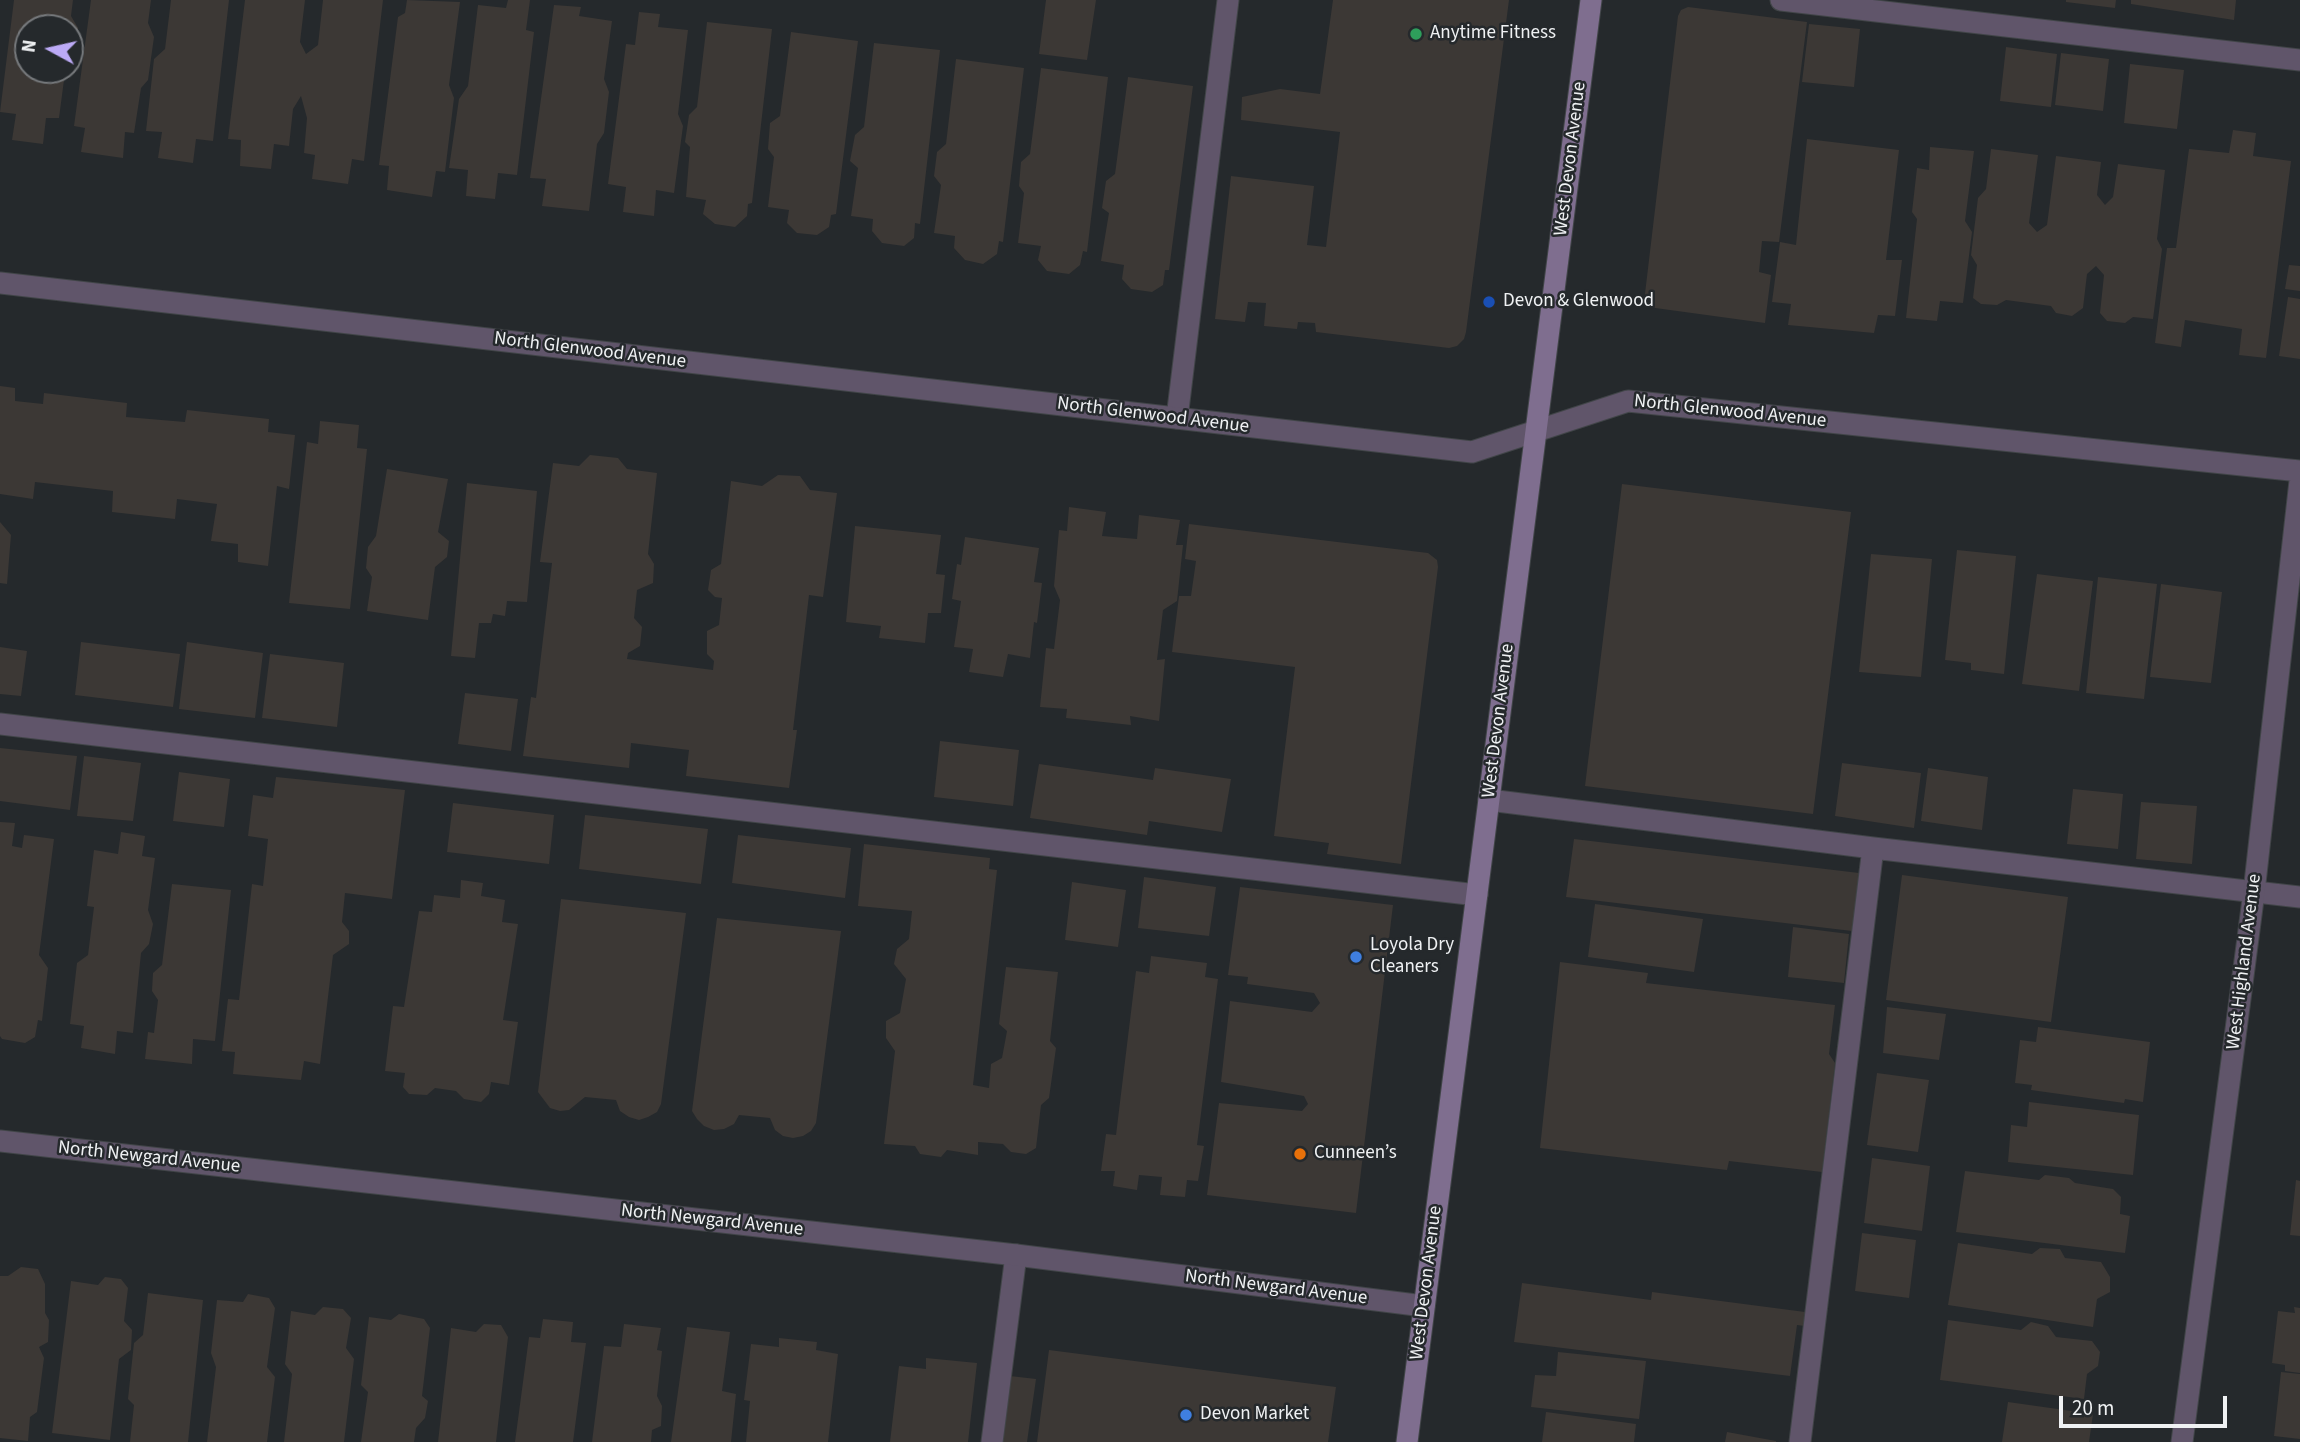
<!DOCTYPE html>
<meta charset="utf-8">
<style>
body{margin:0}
#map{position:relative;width:2300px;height:1442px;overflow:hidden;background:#25292c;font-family:"Source Sans 3",sans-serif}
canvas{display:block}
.north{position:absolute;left:14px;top:14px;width:70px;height:70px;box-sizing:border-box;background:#25292c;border:2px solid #76797c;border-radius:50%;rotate:278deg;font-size:19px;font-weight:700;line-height:28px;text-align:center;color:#eff1f3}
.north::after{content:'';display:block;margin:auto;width:24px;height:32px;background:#bcaaf6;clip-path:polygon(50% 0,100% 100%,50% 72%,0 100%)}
.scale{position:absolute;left:2059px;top:1396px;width:168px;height:32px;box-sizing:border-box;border:4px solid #eff1f3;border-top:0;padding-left:9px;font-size:21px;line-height:24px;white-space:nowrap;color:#eff1f3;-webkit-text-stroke:5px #25292c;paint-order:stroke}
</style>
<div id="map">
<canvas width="2300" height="1442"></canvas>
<div class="north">N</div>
<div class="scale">20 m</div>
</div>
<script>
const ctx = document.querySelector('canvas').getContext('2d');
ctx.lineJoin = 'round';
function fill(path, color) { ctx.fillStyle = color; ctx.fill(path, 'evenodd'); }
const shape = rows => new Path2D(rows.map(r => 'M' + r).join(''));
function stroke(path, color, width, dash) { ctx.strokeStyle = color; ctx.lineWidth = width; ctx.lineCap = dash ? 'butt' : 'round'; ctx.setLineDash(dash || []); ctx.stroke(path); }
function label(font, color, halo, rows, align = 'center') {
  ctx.font = font + ' "Source Sans 3",sans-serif'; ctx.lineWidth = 5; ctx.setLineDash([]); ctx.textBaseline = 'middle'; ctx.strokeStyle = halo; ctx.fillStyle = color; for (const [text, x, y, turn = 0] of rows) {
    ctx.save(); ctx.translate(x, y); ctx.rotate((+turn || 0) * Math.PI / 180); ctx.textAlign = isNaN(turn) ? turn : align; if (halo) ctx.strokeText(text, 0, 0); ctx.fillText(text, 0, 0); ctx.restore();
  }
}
const building = shape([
 [14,0,73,0,71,16,78,28,73,69,64,80,59,118,46,118,43,144,12,140,16,114,0,112],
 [28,28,70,28,70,70,28,70],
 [91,0,151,0,148,23,154,37,148,80,141,88,134,133,125,132,123,158,81,152,85,128,74,126],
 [171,0,229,0,213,141,196,139,193,163,158,158,162,132,146,131,154,59,165,49],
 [245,0,305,0,300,42,306,54,318,45,323,0,383,0,364,161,352,159,348,184,312,179,315,155,304,153,307,118,301,96,293,109,289,146,274,144,271,169,240,166,241,140,228,139],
 [407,0,460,2,449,85,454,98,445,172,436,171,432,197,387,190,389,166,379,165,398,17,405,13],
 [508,0,530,0,526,30,534,32,517,175,498,173,495,199,466,196,468,170,449,168,459,99,468,86,478,5,506,8],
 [1046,0,1096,0,1087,60,1039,54],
 [1333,0,1509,0,1466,332,1464,339,1457,346,1449,348,1316,332,1315,323,1298,322,1297,329,1264,326,1266,303,1248,302,1245,322,1215,319,1231,176,1314,186,1307,245,1326,247,1340,132,1241,120,1242,97,1280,89,1320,94],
 [2066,0,2116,0,2115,8,2066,2],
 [2131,0,2236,0,2234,20,2131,4],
 [554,5,581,7,579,16,612,21,604,79,609,92,604,133,597,144,589,211,542,206,546,179,530,178],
 [1688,7,1807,22,1779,242,1762,241,1759,272,1771,275,1765,323,1648,307,1644,302,1678,16,1681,10],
 [639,12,660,14,658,27,688,30,678,114,683,126,674,193,656,190,654,216,623,212,626,187,608,184,626,44,635,45],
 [707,22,772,29,752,203,748,204,747,216,735,227,715,224,703,214,706,200,686,197,690,147,685,142,689,115,697,107],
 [1809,24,1860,29,1854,87,1802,82],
 [791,32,858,41,836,214,831,215,829,227,817,235,797,233,787,223,789,210,768,207,774,157,768,149,770,123,780,116],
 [874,43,940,50,920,224,915,223,914,238,904,246,882,243,872,231,873,219,851,216,858,168,850,161,855,135,864,127],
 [2006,47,2057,54,2051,107,2000,101],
 [2061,53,2109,59,2103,111,2055,105],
 [956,59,1024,68,1003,242,999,241,997,254,983,264,965,260,954,248,955,236,934,233,941,185,934,176,937,152,946,144],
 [2130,64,2184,70,2177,129,2124,123],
 [1041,68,1108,77,1087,252,1083,251,1080,265,1069,274,1047,271,1038,260,1041,246,1018,243,1024,193,1019,186,1021,162,1030,154],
 [1128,77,1193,86,1169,270,1165,270,1163,285,1152,292,1131,289,1122,279,1124,265,1101,261,1109,213,1102,208,1106,181,1115,174],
 [2233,130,2256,133,2253,156,2291,161,2266,358,2239,355,2242,329,2185,320,2181,347,2155,343,2167,248,2176,248,2189,149,2229,153],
 [1807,139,1899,150,1886,260,1902,260,1895,316,1878,315,1874,333,1788,325,1791,304,1772,302,1780,242,1796,245],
 [1930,147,1974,151,1965,221,1972,232,1963,303,1940,301,1937,321,1906,318,1917,219,1912,212,1917,168,1929,170],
 [1991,149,2038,155,2029,223,2037,232,2047,225,2056,156,2101,162,2097,195,2105,205,2113,197,2118,164,2165,170,2157,239,2162,249,2153,319,2133,317,2125,323,2107,321,2100,313,2104,275,2096,266,2087,274,2083,308,2072,316,2056,313,2051,306,2006,300,1997,305,1981,304,1973,298,1977,265,1971,255,1978,198,1986,189],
 [2289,265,2300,266,2300,291,2285,289],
 [2288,297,2300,299,2300,359,2279,356],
 [0,386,15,388,15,401,43,404,44,393,127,403,126,417,185,422,187,410,269,419,268,432,295,435,289,489,277,486,268,566,238,562,238,544,211,541,217,504,177,499,175,519,112,512,113,491,35,482,33,499,0,494],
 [320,421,359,425,357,448,367,449,350,609,289,603,307,442,318,444],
 [590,455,618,458,627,469,657,473,648,554,654,564,653,583,637,590,634,618,642,627,640,646,628,653,627,659,713,670,714,661,707,654,707,631,719,625,722,598,715,597,708,590,711,570,721,564,731,481,762,486,778,475,800,476,810,490,837,493,823,597,809,595,793,730,797,730,789,788,686,776,689,750,631,743,629,768,523,756,531,697,536,698,552,563,540,562,553,463,579,466],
 [387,469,448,479,438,532,449,541,447,557,435,567,428,620,367,611,372,577,366,568,368,547,376,536],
 [467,483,537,491,527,602,507,601,505,616,493,614,491,623,479,623,475,658,451,656],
 [1622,484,1851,512,1813,814,1585,786],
 [1069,507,1106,512,1102,536,1137,539,1139,515,1180,520,1176,545,1183,545,1177,601,1163,610,1157,660,1165,659,1159,721,1130,716,1131,725,1066,718,1067,709,1040,707,1046,648,1054,649,1060,600,1054,586,1059,530,1067,531],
 [0,522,11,535,7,584,0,583],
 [1189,524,1428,553,1437,560,1438,567,1401,864,1327,854,1329,843,1274,836,1295,667,1172,652,1179,596,1191,596,1196,561,1185,559],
 [855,526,941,535,936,574,945,575,941,613,928,613,925,643,879,638,881,626,846,622],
 [965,537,1039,548,1034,582,1042,583,1037,623,1034,622,1030,658,1008,654,1003,677,969,672,973,649,954,647,961,601,952,599,957,564,961,565],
 [1957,550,2016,556,2004,674,1971,670,1971,663,1945,660],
 [1871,554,1932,559,1921,677,1859,672],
 [2037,574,2093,581,2079,691,2022,684],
 [2098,577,2157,584,2144,699,2086,693],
 [2161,584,2222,592,2211,683,2150,677],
 [81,642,180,654,173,707,75,695],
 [187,642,263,653,255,718,179,709],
 [0,647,27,651,21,696,0,694],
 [270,654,344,663,337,727,262,718],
 [465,693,518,699,511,751,458,744],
 [940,741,1019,750,1013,806,934,797],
 [0,748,77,756,70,810,0,801],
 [84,756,141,763,133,821,77,816],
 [1842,763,1921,773,1914,828,1835,816],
 [1039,764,1153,780,1155,768,1231,779,1222,832,1149,821,1147,835,1030,818],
 [1928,768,1988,777,1982,830,1921,821],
 [179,772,230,779,224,827,173,821],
 [276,777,405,790,392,899,345,893,342,922,349,931,349,944,333,955,320,1064,304,1061,301,1080,233,1074,235,1052,222,1051,228,999,239,1000,252,884,263,886,268,839,248,836,253,795,273,798],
 [2073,789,2123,794,2118,849,2067,844],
 [2141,802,2197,806,2192,864,2136,859],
 [453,803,554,815,549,864,447,852],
 [585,815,708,829,701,884,579,869],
 [0,822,15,823,12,846,22,848,24,835,54,839,39,955,48,968,42,1021,38,1020,35,1037,25,1043,2,1039,0,1036],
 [121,832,145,836,142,856,155,858,148,910,153,924,149,944,141,953,133,1033,117,1031,115,1054,81,1048,84,1026,70,1024,77,963,88,955,94,907,87,906,94,850,118,854],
 [738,835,851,848,845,898,732,883],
 [1574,839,1859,873,1852,931,1566,897],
 [864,844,990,858,989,869,997,870,973,1085,989,1088,991,1064,1002,1058,1007,1031,999,1024,1006,967,1058,972,1050,1041,1056,1048,1049,1098,1041,1105,1036,1148,1026,1154,1011,1152,1003,1144,978,1142,978,1155,947,1150,941,1157,920,1154,915,1146,884,1144,895,1051,886,1038,886,1021,900,1013,906,979,894,964,897,949,909,939,912,911,858,906],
 [1902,875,2068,897,2051,1022,1886,1000],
 [1144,877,1216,887,1209,936,1138,928],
 [461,880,483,883,481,896,505,900,502,922,518,924,503,1020,518,1022,509,1085,491,1082,489,1094,481,1102,464,1099,456,1091,435,1088,427,1095,409,1094,403,1087,405,1073,385,1071,393,1006,404,1007,419,911,432,912,434,895,460,898],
 [1072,882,1126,890,1118,947,1065,940],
 [172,884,231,890,215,1041,193,1039,192,1064,145,1059,148,1032,154,1033,158,1000,152,991,153,973,162,965],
 [1240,887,1393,905,1356,1213,1207,1195,1219,1103,1302,1111,1308,1104,1304,1096,1221,1082,1230,1001,1312,1012,1320,1003,1314,993,1247,984,1248,977,1228,975],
 [561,899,686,913,661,1104,657,1112,648,1117,639,1120,629,1117,620,1111,616,1100,585,1097,569,1110,560,1111,550,1108,538,1092],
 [1595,904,1703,919,1694,972,1588,957],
 [717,918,841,931,816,1123,811,1131,803,1136,793,1138,783,1136,775,1130,770,1118,739,1115,734,1124,724,1129,714,1130,704,1126,697,1119,692,1111],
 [1793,927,1849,934,1844,983,1788,977],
 [1151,956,1207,963,1205,977,1218,979,1197,1145,1204,1146,1198,1181,1187,1180,1185,1197,1160,1195,1162,1177,1139,1175,1137,1190,1113,1186,1115,1171,1101,1171,1106,1134,1116,1135,1136,971,1149,973],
 [1560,962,1648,973,1646,983,1835,1005,1829,1054,1835,1063,1822,1172,1729,1161,1727,1170,1540,1148],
 [1887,1007,1946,1014,1939,1060,1883,1053],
 [2038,1027,2150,1042,2143,1102,2125,1099,2124,1103,2031,1090,2032,1085,2015,1083,2020,1040,2036,1042],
 [1877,1073,1929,1080,1918,1152,1867,1145],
 [2029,1102,2139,1115,2133,1175,2008,1162,2011,1125,2027,1127],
 [1872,1158,1930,1166,1922,1231,1864,1223],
 [1965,1171,2039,1180,2045,1175,2069,1178,2075,1183,2113,1189,2121,1197,2120,1214,2130,1216,2125,1253,1956,1232],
 [2296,1180,2300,1181,2300,1236,2290,1235],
 [1862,1233,1916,1240,1909,1298,1855,1291],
 [1958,1243,2032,1254,2040,1248,2060,1249,2065,1258,2101,1262,2110,1277,2110,1292,2097,1299,2093,1327,1948,1305],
 [21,1267,38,1269,45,1284,45,1313,49,1320,48,1342,39,1347,44,1358,37,1412,30,1417,28,1441,0,1438,0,1276,8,1276],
 [105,1277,121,1279,128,1288,124,1321,132,1330,131,1350,119,1359,110,1440,52,1433,71,1281,98,1285],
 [1522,1283,1651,1300,1652,1292,1805,1312,1805,1326,1797,1325,1790,1376,1514,1342],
 [148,1293,203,1300,188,1442,130,1442,134,1405,128,1399,134,1343,143,1335],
 [248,1294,269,1298,275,1308,267,1367,275,1377,267,1442,207,1442,216,1367,211,1353,217,1300,243,1302],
 [323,1307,343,1309,351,1318,346,1348,354,1359,344,1442,284,1442,292,1374,285,1364,291,1311,315,1315],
 [2294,1307,2300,1308,2300,1373,2285,1371,2285,1365,2272,1363,2278,1311,2295,1313],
 [399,1314,424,1319,430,1328,422,1396,428,1401,425,1418,416,1428,414,1442,361,1442,368,1392,361,1385,369,1317,391,1320],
 [543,1319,573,1322,571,1342,586,1343,573,1442,515,1442,529,1337,540,1338],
 [1948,1320,2021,1330,2031,1322,2048,1326,2056,1337,2092,1341,2100,1352,2098,1366,2087,1374,2084,1399,1940,1380],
 [484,1324,501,1325,508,1337,496,1442,438,1442,451,1328,476,1332],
 [624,1324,661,1328,657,1350,662,1351,657,1396,662,1406,661,1426,652,1430,651,1442,592,1442,604,1346,621,1347],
 [687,1327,730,1332,722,1391,736,1394,731,1442,671,1442],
 [779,1338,817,1342,816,1350,838,1354,828,1442,746,1442,750,1401,744,1400,751,1344,779,1347],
 [1049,1350,1336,1387,1328,1442,1037,1442],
 [1558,1352,1646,1361,1639,1419,1531,1407,1535,1375,1556,1376],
 [926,1358,977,1363,968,1442,890,1442,899,1366,926,1369],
 [2281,1372,2300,1374,2300,1439,2274,1436],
 [1010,1376,1036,1379,1027,1442,1001,1442],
 [2008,1402,2093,1414,2089,1442,2002,1442],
 [1546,1412,1636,1424,1634,1442,1542,1442],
 [1727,1432,1776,1441,1776,1442,1725,1442]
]);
const service = shape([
 [1781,0,2300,60],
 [1177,418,1228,0],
 [0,724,1477,895],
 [1489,800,1873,848,2300,897],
 [992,1442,1016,1255],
 [1800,1442,1873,848]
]);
const minor = shape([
 [0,283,1472,452,1628,401,2300,471],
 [0,1141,1016,1255,1424,1306],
 [2182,1442,2254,892,2300,481]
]);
const secondary = shape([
 [1407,1442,1591,0]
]);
const markers = [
 [1416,34,7,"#2e9e5b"],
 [1489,302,7,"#1a4fb4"],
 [1356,957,7,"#3f7fe0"],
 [1300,1154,7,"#e8710a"],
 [1186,1415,7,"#3f7fe0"]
];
const poiNames = [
 ["Anytime Fitness",1430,34],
 ["Devon & Glenwood",1503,302],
 ["Loyola Dry",1370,946],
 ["Cleaners",1370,968],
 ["Cunneen’s",1314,1154],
 ["Devon Market",1200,1415]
];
const streetNames = [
 ["West Devon Avenue",1571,159,-83],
 ["North Glenwood Avenue",590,351,7],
 ["North Glenwood Avenue",1730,412,6],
 ["North Glenwood Avenue",1153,416,7],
 ["West Devon Avenue",1499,721,-83],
 ["West Highland Avenue",2245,962,-83],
 ["North Newgard Avenue",149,1158,6],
 ["North Newgard Avenue",712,1221,6],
 ["West Devon Avenue",1427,1283,-83],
 ["North Newgard Avenue",1276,1288,7]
];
fill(building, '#3c3835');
stroke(service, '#414548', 23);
stroke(minor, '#414548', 23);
stroke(secondary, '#414548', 23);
stroke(service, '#60556a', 21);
stroke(minor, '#60556a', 21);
stroke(secondary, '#7f6e8f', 21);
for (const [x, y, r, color] of markers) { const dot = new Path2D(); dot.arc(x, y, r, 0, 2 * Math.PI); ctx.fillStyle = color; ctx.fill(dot); stroke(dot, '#25292c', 2.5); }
label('19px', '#eff1f3', '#25292c', poiNames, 'left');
label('19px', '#eff1f3', '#25292c', streetNames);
</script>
